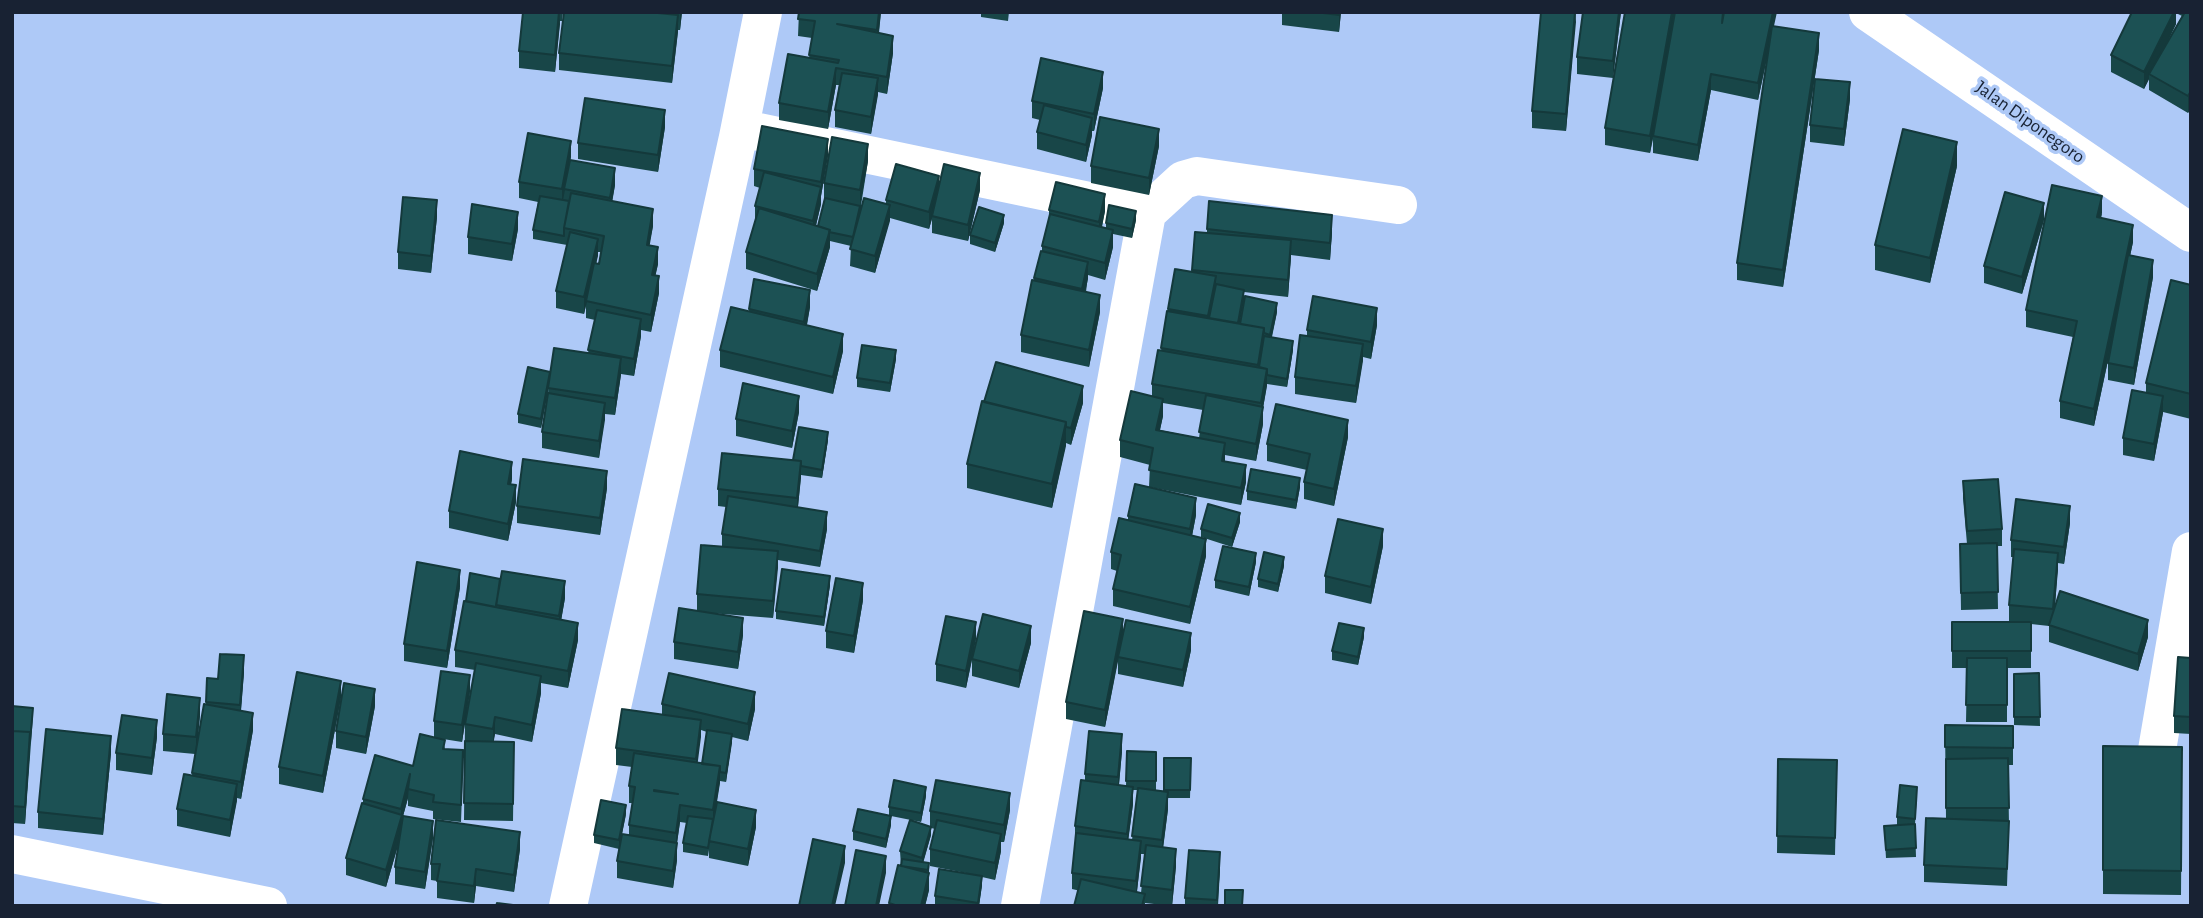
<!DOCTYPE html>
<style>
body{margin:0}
#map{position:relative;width:2203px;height:918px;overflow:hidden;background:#aec9f7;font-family:"Alegreya Sans",sans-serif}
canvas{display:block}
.frame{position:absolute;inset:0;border:14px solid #182233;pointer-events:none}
</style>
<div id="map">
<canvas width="2203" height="918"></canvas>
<div class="frame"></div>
</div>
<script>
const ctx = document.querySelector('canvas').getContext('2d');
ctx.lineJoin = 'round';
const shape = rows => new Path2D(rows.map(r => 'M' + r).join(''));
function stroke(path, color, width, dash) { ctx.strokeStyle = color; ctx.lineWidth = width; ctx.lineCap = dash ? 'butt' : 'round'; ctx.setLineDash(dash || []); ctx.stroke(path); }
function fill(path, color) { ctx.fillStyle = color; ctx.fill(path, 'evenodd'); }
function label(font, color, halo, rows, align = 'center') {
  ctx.font = font + ' "Alegreya Sans",sans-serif'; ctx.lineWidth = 7; ctx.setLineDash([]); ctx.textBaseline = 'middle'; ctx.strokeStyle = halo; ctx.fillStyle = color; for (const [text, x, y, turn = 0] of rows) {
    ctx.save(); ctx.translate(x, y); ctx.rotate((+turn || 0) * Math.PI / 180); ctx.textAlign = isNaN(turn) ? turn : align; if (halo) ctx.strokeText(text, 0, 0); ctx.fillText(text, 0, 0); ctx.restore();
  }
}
const street = shape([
 [740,128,1147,213,1020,906],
 [1147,213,1183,180,1197,176,1398,205],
 [2157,750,2191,551],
 [12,854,268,906],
 [568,906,738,137,763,12]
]);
const primary = shape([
 [1868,12,2191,233]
]);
const wall = shape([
 [523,12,563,12,562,21,560,21,555,72,519,68,519,51],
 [564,12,682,12,680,30,678,30,672,83,559,70,559,53],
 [799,12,881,12,879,33,893,53,887,94,878,92,871,134,835,127,835,110,839,85,836,85,828,129,779,120,779,103,809,58,812,38,798,36],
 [981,12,1009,12,1008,21,981,17],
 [1282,12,1341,12,1339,32,1282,25],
 [1576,12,1566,131,1532,128,1532,111],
 [1621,12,1613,78,1577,74,1577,57],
 [1675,12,1723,12,1723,15,1774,26,1819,50,1783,287,1737,280,1737,263,1769,48,1758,100,1711,90,1698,161,1653,153,1653,139,1650,153,1605,145,1605,128],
 [2132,12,2191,12,2191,108,2188,113,2149,90,2149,79,2144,89,2111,72,2111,55],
 [2176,13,2182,16,2169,39,2176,24],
 [1103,88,1094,131,1092,131,1092,135,1086,162,1037,149,1037,132,1040,120,1032,118,1032,101],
 [1850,99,1844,146,1810,142,1810,125],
 [665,127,658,172,578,159,578,143],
 [1159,146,1149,195,1091,183,1091,166],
 [828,156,821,196,821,204,816,225,818,226,824,200,824,183,868,161,860,212,886,204,886,200,939,186,980,190,968,241,932,233,932,219,929,229,890,218,875,273,850,266,851,246,830,241,830,247,817,291,746,269,746,252,755,221,755,206,760,188,754,186,754,169],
 [571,157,570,160,615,185,612,201,653,226,649,245,658,264,655,276,659,293,651,332,641,330,641,336,634,376,621,374,615,415,605,414,599,458,542,448,542,432,549,386,541,428,518,423,518,414,550,379,588,353,595,320,586,318,586,305,584,314,556,308,556,291,567,245,533,239,533,230,538,202,519,198,519,182],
 [598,252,601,252,599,264,596,264],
 [1957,166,1930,283,1875,270,1875,245],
 [1049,210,1105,211,1102,227,1106,228,1106,223,1136,220,1132,238,1113,234,1113,247,1105,280,1088,275,1086,292,1100,312,1089,367,1021,352,1021,335,1034,278,1042,251,1042,246,1049,218],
 [2102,213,2101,218,2133,242,2130,256,2153,277,2134,385,2108,380,2108,363,2115,328,2094,426,2060,418,2060,401,2073,337,2026,327,2026,310],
 [437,217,431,273,398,269,398,252],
 [2044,220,2022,294,1984,283,1984,266],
 [1004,223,995,252,970,244,970,235],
 [518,229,512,261,468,254,468,237],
 [1207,229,1332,232,1330,260,1291,255,1288,297,1244,292,1244,299,1239,324,1277,312,1272,337,1293,350,1287,387,1267,384,1263,408,1263,424,1256,461,1225,455,1225,461,1246,482,1241,505,1149,487,1150,465,1120,457,1120,440,1152,396,1152,384,1161,351,1168,309,1192,272,1195,232,1207,233],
 [1163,403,1203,410,1199,438,1160,430,1163,416],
 [754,279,810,307,807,325,843,351,833,394,720,367,720,350,749,311],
 [2191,285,2191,419,2163,412,2154,461,2123,455,2123,438,2146,393,2146,383],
 [1377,325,1371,359,1363,357,1356,403,1295,394,1295,377,1307,336,1307,330],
 [896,359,890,392,857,387,857,378],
 [984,402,1083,403,1071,445,1066,443,1052,508,967,488,967,464],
 [799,412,792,448,736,436,736,419],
 [1348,437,1334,506,1304,499,1304,482,1307,470,1267,461,1267,444],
 [828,440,822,478,801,475,798,507,827,529,820,567,778,560,773,618,710,613,743,635,738,669,674,659,674,642,697,610,697,594,722,546,722,534,726,507,718,506,718,489,793,460],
 [512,479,511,484,516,502,508,541,449,528,449,511],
 [1963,481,2002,529,2002,546,1997,546,1998,609,1961,610,1960,544,1967,544,1963,498],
 [1300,487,1296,509,1247,500,1247,491],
 [607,488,600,535,517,523,517,506],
 [1196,515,1192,536,1206,556,1190,624,1113,606,1113,589,1117,571,1111,569,1111,552,1128,520,1128,516],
 [1240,522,1232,547,1201,537,1201,529],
 [2070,523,2064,564,2058,563,2055,608,2148,637,2138,671,2049,642,2049,626,2031,624,2031,668,2007,668,2007,722,1966,722,1967,668,1952,668,1952,622,2009,622,2009,605,2013,557,2011,557,2011,540],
 [1383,546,1371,604,1325,593,1325,576],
 [1256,562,1249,596,1215,588,1215,580],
 [1284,566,1278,592,1258,587,1258,579],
 [830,585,824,626,776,619,776,611],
 [460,587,447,668,404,661,404,644],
 [565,598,561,620,578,640,568,688,541,683,541,693,532,742,495,734,493,742,514,742,513,821,464,820,465,724,475,670,455,667,455,650,464,601],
 [863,600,854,653,826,648,826,631],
 [1123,634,1191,650,1183,687,1118,674,1118,659,1105,727,1066,719,1066,702],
 [1364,637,1358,665,1332,660,1332,651],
 [976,639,973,654,1031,643,1019,688,972,676,972,660,966,688,936,681,936,664],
 [2191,658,2191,734,2174,733,2174,716],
 [244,672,241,711,253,730,241,799,237,798,230,837,177,826,177,809,192,775,195,754,163,751,163,734,200,715,198,738,206,705,207,678,218,679],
 [2039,673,2040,726,2014,725,2014,674],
 [470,692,462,742,443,739,445,749,463,767,461,822,433,819,433,811,408,806,408,798,403,816,433,838,425,889,395,884,395,867,398,845,386,887,346,875,346,858,363,803,363,799,413,766,434,737,434,721],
 [341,698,323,793,279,784,279,767],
 [662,704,755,709,748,741,732,737,726,782,720,781,716,805,756,827,748,866,709,858,709,850,708,856,683,852,683,843,687,823,680,822,677,843,677,860,673,888,617,878,617,861,619,849,594,843,594,835,626,814,622,834,629,835,629,825,633,803,629,803,629,786,632,767,616,765,616,748,662,715],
 [701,730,707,732,702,764,697,763],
 [12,706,33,716,25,824,12,823],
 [375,706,366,754,336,748,336,731],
 [1945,725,2013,726,2013,765,2008,765,2009,825,2007,886,1924,882,1924,865,1946,818],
 [157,737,152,775,116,770,116,753],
 [2103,746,2182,747,2181,895,2103,894],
 [1122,751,1119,785,1126,786,1127,751,1156,752,1156,790,1164,791,1164,758,1191,758,1190,798,1168,798,1168,809,1163,847,1176,866,1172,906,1145,903,1145,906,1072,889,1072,873,1075,843,1075,826,1085,780,1085,774],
 [1133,790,1138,790,1132,840,1128,840,1133,804],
 [1141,854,1145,854,1141,893,1137,892],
 [111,753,103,835,38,828,38,812],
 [1778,759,1837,760,1835,855,1777,853],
 [926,796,921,822,891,816,891,825,886,848,853,840,853,831,889,816,889,807],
 [1917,796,1915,824,1916,857,1886,858,1884,826,1897,825,1897,817],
 [1010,810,1004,842,1001,842,1001,851,995,880,982,877,982,885,979,906,943,906,935,904,935,896,966,873,930,866,930,849,935,829,931,828,931,835,923,862,929,863,929,890,925,906,889,906,901,866,900,851,930,827,930,811],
 [520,849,514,892,476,886,474,903,437,898,437,881,431,880,431,864],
 [1220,869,1218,906,1185,906,1185,898]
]);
const shadedWall = shape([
 [559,12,560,24,555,72,555,55],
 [680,12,682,12,680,30],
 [879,12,881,12,877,47,877,30],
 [1339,12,1341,12,1339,32],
 [1575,12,1576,22,1566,131,1566,114],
 [1619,12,1621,12,1613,78,1613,61],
 [1672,12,1675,12,1650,153,1650,136],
 [1773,12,1777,12,1758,100,1758,83],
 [2174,12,2176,12,2176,24,2151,75,2149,74,2149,79,2144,89,2144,72],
 [678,15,678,32,672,83,672,66],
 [1819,33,1819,50,1783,287,1783,270],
 [893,36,893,53,887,94,887,77],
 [836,68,836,85,828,129,828,112],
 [1103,72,1103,88,1094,131,1094,114],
 [1711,74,1711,90,1698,161,1698,145],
 [878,78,878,95,871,134,871,117],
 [1850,82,1850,99,1844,146,1844,129],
 [2191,91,2191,108,2188,113,2188,96],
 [665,110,665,127,658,172,658,155],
 [1092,118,1092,135,1086,162,1086,145],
 [1159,129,1159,146,1149,195,1149,178],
 [828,139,828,156,821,196,821,204,813,238,813,221,821,189,821,182],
 [571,141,571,157,562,206,562,189],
 [1957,142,1957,166,1930,283,1930,258],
 [868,144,868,161,860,206,860,215,853,237,860,206,860,190],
 [615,168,615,185,610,215,610,198],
 [980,173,980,190,968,241,968,225],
 [939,176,939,193,929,229,929,212],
 [1105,194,1105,211,1099,239,1099,222],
 [2102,196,2102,213,2097,234,2097,217],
 [437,200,437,217,431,273,431,256],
 [2044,203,2044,220,2022,294,2022,277],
 [890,205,890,221,875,273,875,256],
 [653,209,653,226,647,261,647,245],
 [1136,211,1136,220,1132,238,1132,229],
 [518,212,518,229,512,261,512,244],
 [1004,215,1004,223,995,252,995,243],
 [1332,215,1332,232,1330,260,1330,243],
 [2133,225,2133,242,2094,426,2094,409],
 [830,230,830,247,817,291,817,274],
 [1113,230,1113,247,1105,280,1105,263],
 [598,239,598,256,584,314,584,297],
 [1291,240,1291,257,1288,297,1288,280],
 [658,247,658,264,652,292,652,275],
 [2153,260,2153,277,2134,385,2134,368],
 [1088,262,1088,279,1082,306,1082,289],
 [659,276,659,293,651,332,651,315],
 [1216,276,1216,293,1208,324,1208,316],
 [810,290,810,307,804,339,804,322],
 [1244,290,1244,299,1237,339,1237,330],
 [1100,295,1100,312,1089,367,1089,350],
 [1277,303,1277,312,1270,344,1270,335],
 [1377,308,1377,325,1371,359,1371,342],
 [641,319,641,336,634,376,634,359],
 [843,334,843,351,833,394,833,377],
 [1293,341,1293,350,1287,387,1287,379],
 [1363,344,1363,361,1356,403,1356,386],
 [896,350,896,359,890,392,890,383],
 [621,358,621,375,615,415,615,398],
 [1267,369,1267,386,1263,408,1263,424,1256,461,1256,444,1261,417,1261,403],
 [550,372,550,381,541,428,541,419],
 [1083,386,1083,403,1071,445,1071,428],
 [799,396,799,412,792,448,792,431],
 [2163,396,2163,413,2154,461,2154,444],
 [1163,399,1163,416,1156,447,1156,430],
 [605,403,605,420,599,458,599,441],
 [1348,420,1348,437,1334,506,1334,489],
 [1066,422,1066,446,1052,508,1052,484],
 [828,432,828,440,822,478,822,470],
 [1225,443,1225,460,1222,478,1222,461],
 [801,461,801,478,797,515,797,498],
 [512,462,512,479,508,501,508,484],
 [1246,465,1246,482,1241,505,1241,488],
 [607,471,607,488,600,535,600,518],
 [1300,478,1300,487,1296,509,1296,500],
 [516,485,516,502,508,541,508,524],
 [1196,498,1196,515,1190,546,1190,529],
 [2070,506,2070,523,2064,564,2064,547],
 [827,512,827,529,820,567,820,551],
 [1240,513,1240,522,1232,547,1232,538],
 [1383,529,1383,546,1371,604,1371,587],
 [1206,539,1206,556,1190,624,1190,607],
 [778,551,778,568,773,618,773,601],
 [1256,553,1256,562,1249,596,1249,587],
 [2058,553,2058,570,2053,626,2053,609],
 [1284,557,1284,566,1278,592,1278,584],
 [460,570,460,587,447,668,447,651],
 [830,576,830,585,824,626,824,617],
 [565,581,565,598,559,633,559,616],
 [863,583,863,600,854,653,854,636],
 [743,618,743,635,738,669,738,652],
 [1123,619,1123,636,1105,727,1105,710],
 [2148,620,2148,637,2138,671,2138,654],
 [976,622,976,639,966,688,966,671],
 [578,623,578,640,568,688,568,671],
 [1031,626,1031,643,1019,688,1019,671],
 [1364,628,1364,637,1358,665,1358,657],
 [1191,633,1191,650,1183,687,1183,670],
 [244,655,244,672,240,721,240,705],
 [470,675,470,692,462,742,462,725],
 [541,676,541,693,532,742,532,725],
 [341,681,341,698,323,793,323,776],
 [375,689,375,706,366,754,366,737],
 [755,692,755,709,748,741,748,724],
 [200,698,200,715,196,754,196,737],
 [253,713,253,730,241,799,241,782],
 [495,717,495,734,493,746,493,729],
 [157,720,157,737,152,775,152,758],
 [701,720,701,737,696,776,696,759],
 [30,732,30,749,25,824,25,807],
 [732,734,732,743,726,782,726,773],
 [1122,734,1122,751,1118,794,1118,777],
 [111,736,111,753,103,835,103,819],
 [720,766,720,783,713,827,713,810],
 [410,774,408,798,402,820,402,832,386,887,386,870,401,821,401,809],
 [237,784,237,801,230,837,230,820],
 [926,787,926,796,921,822,921,813],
 [1133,787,1133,804,1127,850,1127,834],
 [1168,792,1168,809,1162,857,1162,840],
 [1010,793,1010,810,1004,842,1004,825],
 [626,805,626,814,619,849,619,840],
 [680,805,680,822,677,843,677,860,673,888,673,871,676,850,676,833],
 [756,810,756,827,748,866,748,849],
 [891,816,891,825,886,848,886,839],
 [433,821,433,838,425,889,425,872],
 [931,827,931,835,922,867,922,858],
 [520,832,520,849,514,892,514,875],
 [1001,834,1001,851,995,880,995,863],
 [1141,841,1141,858,1136,898,1136,881],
 [845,846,845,863,835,906,832,906],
 [1176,849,1176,866,1172,906,1172,890],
 [1220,852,1220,869,1217,906,1217,900],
 [886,856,886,873,879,906,876,906],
 [929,863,929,890,925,906,921,906,928,874],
 [476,869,476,886,474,903,474,886],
 [982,876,982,885,979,906,978,906]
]);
const building = shape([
 [523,12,559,12,555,55,519,51,523,12],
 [564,12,648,12,678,15,672,66,559,53,564,12],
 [799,12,879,12,877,30,837,24,893,36,887,77,836,68,828,112,779,103,788,54,838,63,839,60,809,55,815,21,798,19,799,12],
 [1315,12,1339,12,1339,15,1315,12],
 [1541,12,1575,12,1566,114,1532,111,1541,12],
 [1583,12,1619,12,1613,61,1577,57,1583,12],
 [1625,12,1672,12,1650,136,1605,128,1625,12],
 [1675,12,1723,12,1722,23,1724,12,1773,12,1758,83,1711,74,1698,145,1653,136,1675,12],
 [2132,12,2174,12,2144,72,2111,55,2132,12],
 [2185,12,2191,12,2191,91,2188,96,2149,74,2185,12],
 [1772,26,1819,33,1783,270,1737,263,1772,26],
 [1041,58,1103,72,1094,114,1032,101,1041,58],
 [842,73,878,78,871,117,835,110,842,73],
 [1815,79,1850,82,1844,129,1810,125,1815,79],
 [585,98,665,110,658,155,578,143,585,98],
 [1044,105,1092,118,1086,145,1037,132,1044,105],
 [1100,117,1159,129,1149,178,1091,166,1100,117],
 [762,126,828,139,821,182,754,169,762,126],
 [1903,129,1957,142,1930,258,1875,245,1903,129],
 [528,133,571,141,562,189,519,182,528,133],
 [832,137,868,144,860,190,824,183,832,137],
 [570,160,615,168,610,198,564,189,570,160],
 [896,164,939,176,929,212,886,200,896,164],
 [944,164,980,173,968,225,932,216,944,164],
 [764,172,821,187,813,221,755,206,764,172],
 [1056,182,1105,194,1099,222,1049,210,1056,182],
 [2052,185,2102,196,2097,217,2133,225,2094,409,2060,401,2077,321,2026,310,2052,185],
 [2005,192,2044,203,2022,277,1984,266,2005,192],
 [571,193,653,209,647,245,658,247,652,275,659,276,651,315,586,301,594,263,599,264,604,236,564,228,571,193],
 [540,196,569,201,564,228,564,236,533,230,540,196],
 [403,197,437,200,431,256,398,252,403,197],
 [825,198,860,206,853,237,829,232,830,230,818,226,825,198],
 [864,198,890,205,875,256,850,249,864,198],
 [1209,201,1332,215,1330,243,1207,229,1209,201],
 [472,204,518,212,512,244,468,237,472,204],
 [1109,205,1136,211,1132,229,1106,223,1109,205],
 [979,207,1004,215,995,243,970,235,979,207],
 [759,208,830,230,817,274,746,252,759,208],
 [1050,214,1113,230,1105,263,1042,246,1050,214],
 [570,232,598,239,584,297,556,291,570,232],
 [1195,232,1291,240,1288,280,1192,270,1195,232],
 [1041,251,1088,262,1082,289,1034,278,1041,251],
 [2128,255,2153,260,2134,368,2108,363,2128,255],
 [1175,269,1216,276,1208,316,1168,309,1175,269],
 [754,279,810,290,804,322,749,309,754,279],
 [1032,280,1100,295,1089,350,1021,335,1032,280],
 [2171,280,2191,285,2191,394,2146,383,2171,280],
 [1216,284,1244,290,1238,323,1209,318,1216,284],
 [1245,296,1277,303,1270,335,1264,333,1264,328,1240,324,1245,296],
 [1313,296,1377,308,1371,342,1307,330,1313,296],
 [731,307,843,334,833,377,720,350,731,307],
 [597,310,641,319,634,359,588,350,597,310],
 [1167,311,1264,328,1258,365,1161,348,1167,311],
 [1300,335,1363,344,1356,386,1295,377,1300,335],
 [1264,336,1293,341,1287,379,1267,375,1267,369,1259,367,1264,336],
 [862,345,896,350,890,383,857,378,862,345],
 [554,348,621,358,615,398,548,388,554,348],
 [1158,350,1267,369,1261,403,1152,384,1158,350],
 [996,362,1083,386,1071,428,1066,427,1066,422,984,402,996,362],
 [528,367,550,372,541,419,518,414,528,367],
 [743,383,799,396,792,431,736,419,743,383],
 [2132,390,2163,396,2154,444,2123,438,2132,390],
 [1131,391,1163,399,1156,430,1225,443,1222,461,1246,465,1241,488,1149,470,1153,448,1120,440,1131,391],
 [548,393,605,403,599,441,542,432,548,393],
 [1206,395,1263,407,1256,444,1199,432,1206,395],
 [982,401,1066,422,1052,484,967,464,982,401],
 [1276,404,1348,420,1334,489,1304,482,1310,454,1267,444,1276,404],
 [799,427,828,432,822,470,801,466,801,461,793,460,799,427],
 [460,451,512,462,508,484,516,485,508,524,449,511,460,451],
 [722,453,801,461,797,498,718,489,722,453],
 [523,459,607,471,600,518,517,506,523,459],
 [1251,469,1300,478,1296,500,1247,491,1251,469],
 [1998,479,2002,529,1967,531,1963,481,1998,479],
 [1135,484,1196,498,1190,529,1128,516,1135,484],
 [728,496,827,512,820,551,722,534,728,496],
 [2016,499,2070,506,2064,547,2011,540,2016,499],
 [1208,504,1240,513,1232,538,1201,529,1208,504],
 [1119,518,1206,539,1190,607,1113,589,1121,555,1111,552,1119,518],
 [1338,519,1383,529,1371,587,1325,576,1338,519],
 [1997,543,1998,592,1961,593,1960,544,1997,543],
 [701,545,778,551,773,601,697,594,701,545],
 [1223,546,1256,553,1249,587,1215,580,1223,546],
 [2014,549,2058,553,2053,609,2009,605,2014,549],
 [1264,552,1284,557,1278,584,1258,579,1264,552],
 [417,562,460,570,447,651,404,644,417,562],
 [782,569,830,576,824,617,776,611,782,569],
 [502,571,565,581,559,616,496,605,502,571],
 [470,573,500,579,496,607,466,601,470,573],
 [836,578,863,583,854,636,826,631,836,578],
 [2060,591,2148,620,2138,654,2049,625,2060,591],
 [464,601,578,623,568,671,455,650,464,601],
 [679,608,743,618,738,652,674,642,679,608],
 [1084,611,1123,619,1105,710,1066,702,1084,611],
 [983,614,1031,626,1019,671,972,659,983,614],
 [946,616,976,622,966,671,936,664,946,616],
 [1126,620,1191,633,1183,670,1118,657,1126,620],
 [1952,622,2031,622,2031,651,1952,651,1952,622],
 [1339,623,1364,628,1358,657,1332,651,1339,623],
 [220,654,244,655,240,705,206,702,207,678,218,679,220,654],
 [2178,657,2191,658,2191,717,2174,716,2178,657],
 [1967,658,2007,658,2007,705,1966,705,1967,658],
 [476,663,541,676,532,725,495,717,493,729,465,724,476,663],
 [441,671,470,675,462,725,434,721,441,671],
 [297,672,341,681,323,776,279,767,297,672],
 [669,673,755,692,748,724,662,704,669,673],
 [2039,673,2040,717,2014,717,2014,674,2039,673],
 [344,683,375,689,366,737,336,731,344,683],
 [167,694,200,698,196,737,163,734,167,694],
 [204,704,253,713,241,782,192,773,204,704],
 [12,706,33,708,30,741,30,732,12,731,12,706],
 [622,709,701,720,696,759,616,748,622,709],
 [122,715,157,720,152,758,116,753,122,715],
 [1945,725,2013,726,2013,748,1945,747,1945,725],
 [46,729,111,736,103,819,38,812,46,729],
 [707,730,732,734,726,773,720,772,720,766,702,764,707,730],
 [12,731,30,732,25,807,12,806,12,731],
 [1089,731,1122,734,1118,777,1085,774,1089,731],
 [420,734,445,740,443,749,463,750,461,805,433,802,434,795,408,789,410,774,401,809,363,799,375,755,413,766,420,734],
 [465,741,514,742,513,804,464,803,465,741],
 [2103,746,2182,747,2181,871,2103,870,2103,746],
 [1127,751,1156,752,1156,781,1126,781,1127,751],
 [634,753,720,766,713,810,680,805,676,833,629,825,635,787,629,786,634,753],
 [654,790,678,794,654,791,654,790],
 [1164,758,1191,758,1190,790,1164,790,1164,758],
 [2008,758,2009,808,1946,808,1946,759,2008,758],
 [1778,759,1837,760,1835,838,1777,836,1778,759],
 [184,774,237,784,230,820,177,809,184,774],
 [894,780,926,787,921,813,889,807,894,780],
 [936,780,1010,793,1004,825,930,811,936,780],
 [1081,780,1133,787,1127,834,1075,826,1081,780],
 [1900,785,1917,787,1915,819,1897,817,1900,785],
 [1138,788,1168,792,1162,840,1132,836,1138,788],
 [601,800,626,805,619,840,594,835,601,800],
 [717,802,756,810,748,849,709,841,717,802],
 [362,803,402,815,386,870,346,858,362,803],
 [858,809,891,816,886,839,853,831,858,809],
 [403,816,433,821,425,872,395,867,403,816],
 [688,816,713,819,708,848,683,843,688,816],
 [1926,818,2009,821,2007,869,1924,865,1926,818],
 [436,820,520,832,514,875,476,869,474,886,437,881,440,864,431,864,436,820],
 [910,820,931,827,922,858,900,851,910,820],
 [937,820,1001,834,995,863,930,849,937,820],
 [1915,824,1916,848,1886,850,1884,826,1915,824],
 [1076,833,1141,841,1136,881,1072,873,1076,833],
 [622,834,677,843,673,871,617,861,622,834],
 [813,839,845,846,832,906,799,906,813,839],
 [1146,845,1176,849,1172,890,1141,886,1146,845],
 [856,850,886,856,876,906,845,906,856,850],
 [1189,850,1220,852,1217,900,1185,898,1189,850],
 [902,859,929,863,928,870,901,866,902,859],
 [898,865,929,873,921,906,898,906,889,903,898,865],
 [939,869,982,876,978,903,935,896,939,869],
 [1081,879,1145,894,1142,906,1074,906,1081,879],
 [1225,890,1243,890,1242,906,1225,906,1225,890],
 [497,903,521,906,496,906,497,903]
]);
const streetNames = [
 ["Jalan Diponegoro",2030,122,35]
];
stroke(street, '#fff', 38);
stroke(primary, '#fff', 38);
fill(wall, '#184648');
fill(shadedWall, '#14393b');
fill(building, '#1c5154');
stroke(building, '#14393b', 2);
label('19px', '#182233', '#aec9f7', streetNames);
</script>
